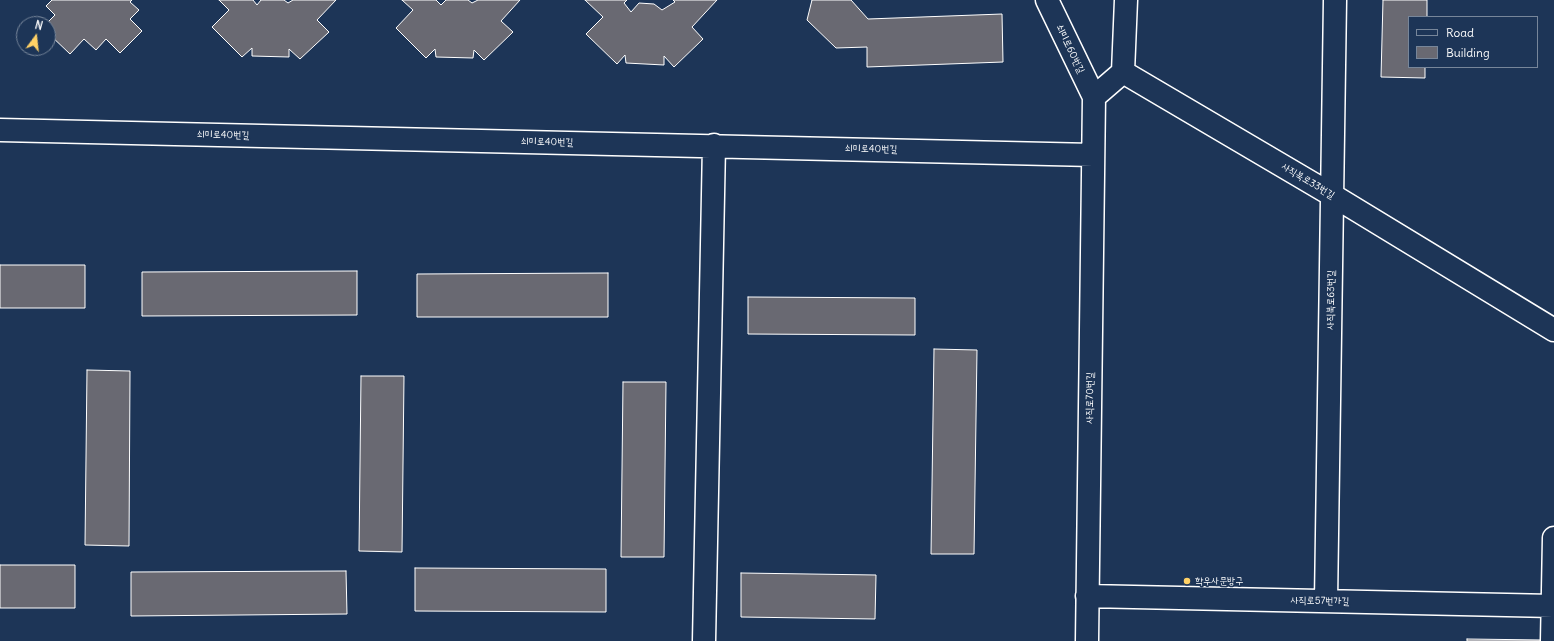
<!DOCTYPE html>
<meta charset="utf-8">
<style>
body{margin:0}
#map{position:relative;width:1554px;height:641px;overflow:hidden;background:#1d3557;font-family:Delius,sans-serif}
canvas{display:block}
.legend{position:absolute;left:1408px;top:16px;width:130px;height:52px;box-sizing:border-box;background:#1d3557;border:1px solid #77869a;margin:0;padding:5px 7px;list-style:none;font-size:12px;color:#fff}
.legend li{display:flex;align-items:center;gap:8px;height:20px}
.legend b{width:20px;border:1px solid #77869a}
.north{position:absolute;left:16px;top:16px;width:40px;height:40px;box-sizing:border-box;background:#1d3557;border:1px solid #77869a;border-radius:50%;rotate:15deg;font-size:11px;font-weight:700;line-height:16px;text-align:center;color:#fff}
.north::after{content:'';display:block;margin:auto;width:14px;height:18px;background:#ffd166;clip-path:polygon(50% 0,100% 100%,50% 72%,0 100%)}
</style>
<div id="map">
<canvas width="1554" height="641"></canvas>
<ul class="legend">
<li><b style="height:5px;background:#1d3557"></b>Road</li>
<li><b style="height:11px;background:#696972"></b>Building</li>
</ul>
<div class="north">N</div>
</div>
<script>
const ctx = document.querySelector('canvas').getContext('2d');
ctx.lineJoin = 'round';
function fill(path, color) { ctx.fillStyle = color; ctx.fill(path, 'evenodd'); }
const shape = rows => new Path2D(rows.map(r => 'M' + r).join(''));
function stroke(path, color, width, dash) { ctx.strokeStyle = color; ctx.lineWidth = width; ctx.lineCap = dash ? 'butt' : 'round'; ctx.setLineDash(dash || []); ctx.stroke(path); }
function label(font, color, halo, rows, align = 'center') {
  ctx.font = font + ' Delius,"Poor Story",sans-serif'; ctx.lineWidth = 3.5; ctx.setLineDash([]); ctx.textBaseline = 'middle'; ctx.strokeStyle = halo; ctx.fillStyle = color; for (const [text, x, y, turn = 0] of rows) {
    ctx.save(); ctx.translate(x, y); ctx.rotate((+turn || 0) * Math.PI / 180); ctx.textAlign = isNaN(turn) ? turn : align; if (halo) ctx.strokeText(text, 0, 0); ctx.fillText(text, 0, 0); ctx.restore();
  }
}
const building = shape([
 [52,0,132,0,130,2,139,10,130,19,142,31,120,53,106,39,96,50,84,39,70,54,48,33,48,24,46,24,55,15,46,6,52,0],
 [219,0,253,0,257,5,261,0,284,0,288,3,293,0,336,0,317,20,329,32,300,59,289,49,289,57,252,56,252,48,242,57,212,27,229,10,219,0],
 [402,0,436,0,441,5,446,0,468,0,472,3,478,0,520,0,501,21,513,32,484,60,474,50,473,58,436,57,435,49,426,58,396,28,413,10,402,0],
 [585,0,627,0,624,3,631,12,639,3,654,4,662,10,675,2,673,0,717,0,692,27,703,39,674,67,664,56,664,65,626,63,625,55,617,64,586,34,603,17,585,0],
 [812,0,851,0,868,19,1002,14,1003,62,867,67,867,47,836,48,807,20,812,0],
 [1383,0,1427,0,1427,17,1409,17,1409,67,1425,67,1425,78,1381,77,1383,0],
 [0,265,85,265,85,308,0,308,0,265],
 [357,271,357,315,142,316,142,272,357,271],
 [608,273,608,317,417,317,417,274,608,273],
 [748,297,915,298,915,335,748,334,748,297],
 [934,349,977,350,974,554,931,554,934,349],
 [87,370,130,371,129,546,85,545,87,370],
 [361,376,404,376,402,552,359,551,361,376],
 [623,382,666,382,664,557,621,557,623,382],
 [0,565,75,565,75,608,0,608,0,565],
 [415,568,606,569,606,612,415,611,415,568],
 [346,571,347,614,131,616,131,572,346,571],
 [741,573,876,575,875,619,741,617,741,573],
 [1467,639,1543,640,1543,641,1467,641,1467,639]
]);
const minor = shape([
 [1047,0,1094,97],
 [1123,72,1332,195,1554,330],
 [1123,72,1126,0],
 [0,130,1093,155],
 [1087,596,1553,606],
 [1326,601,1335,0],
 [704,641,714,145],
 [1087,641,1094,97,1123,72],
 [1552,641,1554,538]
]);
const markers = [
 [1187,581,4,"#ffd166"]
];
const streetNames = [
 ["쇠미로60번길",1070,49,64],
 ["쇠미로40번길",223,135,1],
 ["쇠미로40번길",547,142,1],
 ["쇠미로40번길",871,149,1],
 ["사직북로33번길",1308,181,31],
 ["사직북로63번길",1331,300,-89],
 ["사직로70번길",1090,398,-89],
 ["사직로57번가길",1320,601,1]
];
const poiNames = [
 ["학우사문방구",1195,581]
];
fill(building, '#696972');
stroke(building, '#fff', 1);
stroke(minor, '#fff', 25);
stroke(minor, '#1d3557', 22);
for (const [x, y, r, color] of markers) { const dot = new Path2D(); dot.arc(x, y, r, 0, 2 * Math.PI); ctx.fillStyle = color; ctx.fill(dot); stroke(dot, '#1d3557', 1.5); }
label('10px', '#fff', '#1d3557', streetNames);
label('10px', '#fff', '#1d3557', poiNames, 'left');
</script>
